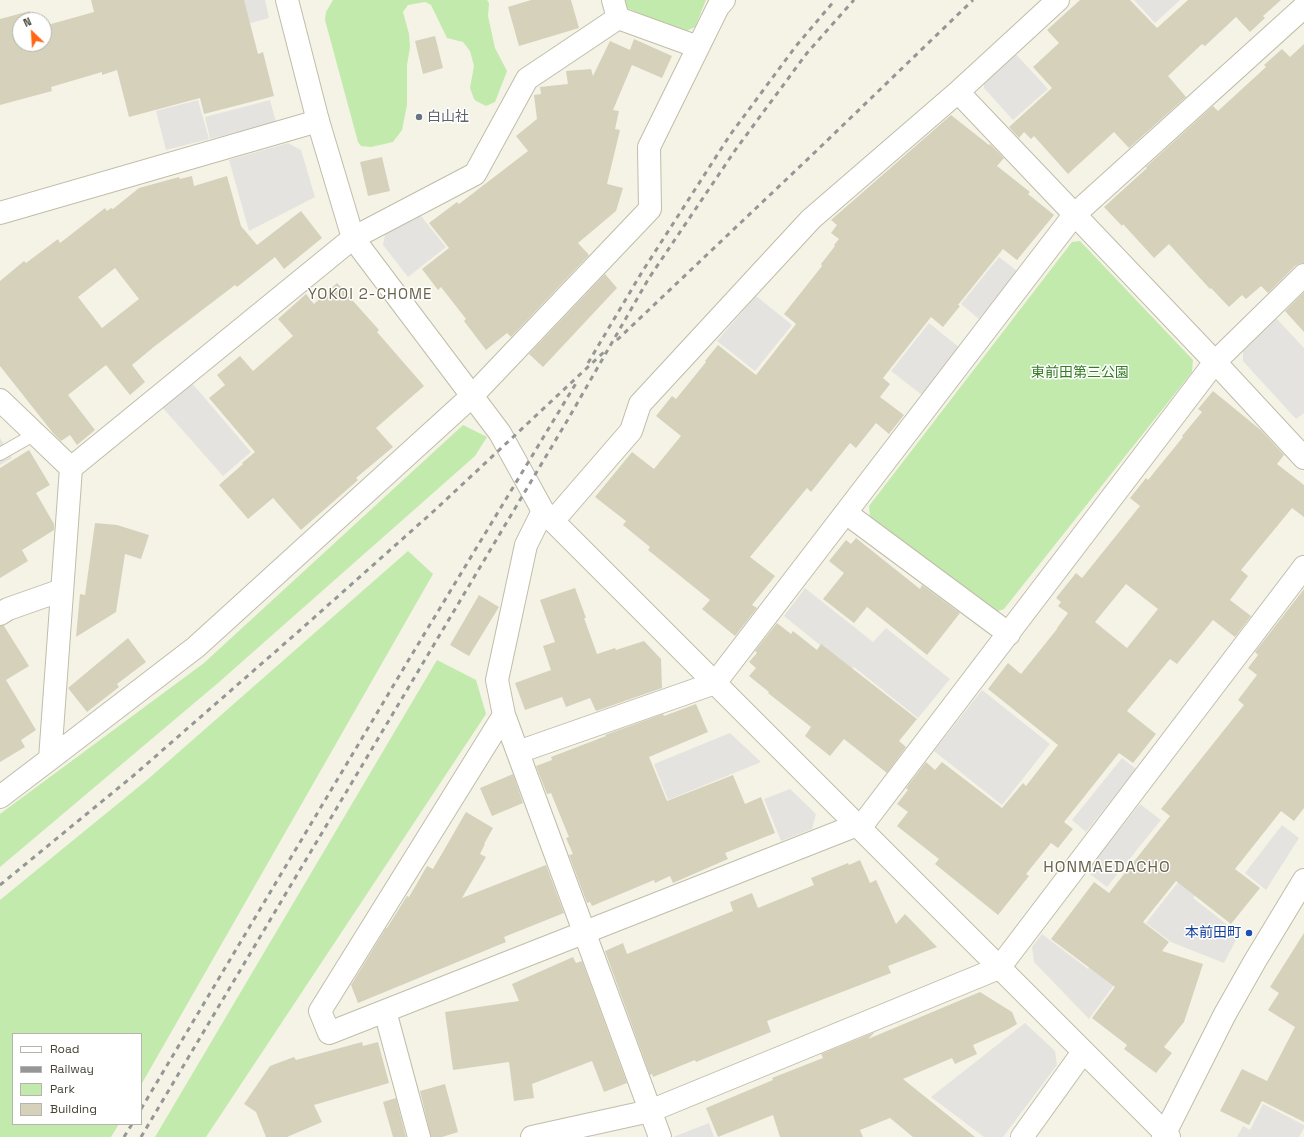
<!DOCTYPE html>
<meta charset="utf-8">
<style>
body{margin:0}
#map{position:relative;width:1304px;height:1137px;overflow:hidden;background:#f4f3e6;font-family:"Space Grotesk",sans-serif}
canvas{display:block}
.legend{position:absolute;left:12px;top:1033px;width:130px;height:92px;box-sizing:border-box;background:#fff;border:1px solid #b5b4ae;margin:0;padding:5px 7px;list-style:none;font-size:12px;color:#474435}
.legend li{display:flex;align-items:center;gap:8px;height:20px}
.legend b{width:20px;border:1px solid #b5b4ae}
.north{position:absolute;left:12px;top:12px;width:40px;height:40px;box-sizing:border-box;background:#fff;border:1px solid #b5b4ae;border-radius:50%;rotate:335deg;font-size:11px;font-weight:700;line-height:16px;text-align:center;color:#474435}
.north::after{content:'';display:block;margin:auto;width:14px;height:18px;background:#ff6512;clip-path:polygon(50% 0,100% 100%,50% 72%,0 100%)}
</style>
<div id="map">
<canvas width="1304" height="1137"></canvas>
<ul class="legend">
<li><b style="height:5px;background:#fff"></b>Road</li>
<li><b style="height:5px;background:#969696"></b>Railway</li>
<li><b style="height:11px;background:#c2eaad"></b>Park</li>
<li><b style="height:11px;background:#d6d1bb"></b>Building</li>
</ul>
<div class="north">N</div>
</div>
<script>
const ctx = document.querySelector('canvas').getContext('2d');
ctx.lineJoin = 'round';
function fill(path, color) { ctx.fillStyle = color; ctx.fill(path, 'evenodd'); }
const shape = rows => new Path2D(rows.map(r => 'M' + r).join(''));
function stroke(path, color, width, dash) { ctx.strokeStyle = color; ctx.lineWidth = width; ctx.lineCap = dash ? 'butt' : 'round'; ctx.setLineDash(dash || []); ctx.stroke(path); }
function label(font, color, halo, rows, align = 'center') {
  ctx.font = font + ' "Space Grotesk","Noto Sans JP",sans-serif'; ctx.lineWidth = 3; ctx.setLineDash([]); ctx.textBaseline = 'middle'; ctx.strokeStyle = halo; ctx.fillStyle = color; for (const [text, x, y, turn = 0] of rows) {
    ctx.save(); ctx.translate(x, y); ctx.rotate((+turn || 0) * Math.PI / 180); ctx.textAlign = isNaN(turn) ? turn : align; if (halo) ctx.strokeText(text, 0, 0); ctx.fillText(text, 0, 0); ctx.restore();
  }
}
const green = shape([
 [333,0,487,0,489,3,488,16,495,48,507,71,495,102,486,106,476,101,474,99,470,88,474,66,470,51,463,42,447,38,431,5,425,2,408,5,403,12,409,34,410,47,407,65,407,105,402,130,393,142,371,147,361,146,358,142,325,20,326,12],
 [625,0,706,0,695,27,684,32,627,8],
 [1080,241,1193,360,1192,372,1004,609,993,613,870,516,869,506,1072,242],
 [463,425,487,437,475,456,218,683,0,867,0,814,204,663],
 [408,551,433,574,141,1085,141,1034,13,1034,13,1124,119,1124,111,1137,0,1137,0,900,147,780],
 [437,660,476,680,486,714,206,1137,155,1137]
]);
const parking = shape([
 [222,0,265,0,269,18,185,41],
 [1134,0,1180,0,1155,23],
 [1013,51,1048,89,1013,120,984,88,984,77],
 [198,100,209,139,166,150,156,111],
 [270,100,276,122,210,139,205,117],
 [288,143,301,150,315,197,249,231,229,160],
 [421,216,446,247,408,277,383,245,385,234],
 [999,257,1017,271,979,319,961,304],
 [756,296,792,325,755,371,717,341],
 [1276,318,1304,348,1304,413,1296,419,1243,361,1243,348],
 [929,323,960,348,922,395,891,371],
 [191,382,251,452,223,476,162,407],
 [0,438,12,458,0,465],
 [805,588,873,642,886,628,950,679,918,718,854,667,851,670,784,616],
 [982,690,1050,744,1002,805,934,751],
 [730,733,761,762,668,800,654,764],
 [1122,758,1136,769,1086,832,1072,820],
 [790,789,816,814,812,829,781,841,764,799],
 [1140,804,1161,820,1107,887,1086,871],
 [1282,825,1299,838,1266,890,1245,873],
 [1186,872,1203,886,1193,898,1239,934,1224,963,1171,942,1146,923],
 [1042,934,1088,969,1098,957,1122,974,1089,1019,1034,962,1032,947],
 [1025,1023,1055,1051,1057,1065,1003,1137,984,1137,931,1097],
 [1263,1104,1304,1125,1304,1128,1299,1137,1237,1137,1243,1126,1250,1130],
 [709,1123,714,1137,673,1137]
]);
const building = shape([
 [91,0,244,0,258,54,263,52,274,96,204,114,200,98,129,117,117,70,102,75,102,72,51,87,52,91,0,105,0,19,30,11,32,20,20,20,20,44,44,44,44,26,94,12],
 [531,0,571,0,579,28,519,46,508,7],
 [1080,0,1130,0,1157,28,1188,0,1281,0,1263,16,1265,18,1250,32,1236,17,1205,46,1202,44,1168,76,1186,97,1129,148,1114,132,1068,174,1034,136,1031,139,1024,132,1019,138,1009,127,1052,88,1033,67,1059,43,1047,30],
 [435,36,443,68,423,74,415,41],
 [634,39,672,56,662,78,632,65,613,110,619,111,615,129,620,130,607,184,623,188,616,211,578,243,589,255,511,337,507,333,486,350,464,321,466,319,441,287,438,290,422,269,449,248,429,223,457,202,459,204,528,151,516,136,537,119,534,95,541,94,540,87,568,84,566,71,591,69,593,76,610,41,630,50],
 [1304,44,1304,263,1301,263,1295,266,1268,293,1261,286,1246,299,1242,295,1229,307,1211,288,1210,289,1169,244,1154,258,1123,224,1122,226,1104,207,1147,168,1146,167,1213,106,1218,111,1266,67,1264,65,1282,49,1290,57],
 [951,115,989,145,990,144,1004,158,997,166,1030,192,1028,194,1054,215,1017,260,1003,249,958,305,960,306,943,327,931,317,883,378,890,384,880,397,904,415,889,434,876,423,856,448,850,443,811,492,807,488,750,557,775,576,752,605,757,608,735,636,702,609,710,600,648,550,650,547,623,525,626,521,595,497,632,452,654,469,681,436,656,416,672,396,676,399,706,362,705,361,718,345,756,375,796,324,784,314,822,266,821,264,835,246,834,245,839,239,831,233,837,225,831,220],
 [382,157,390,191,368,196,360,162],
 [192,176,194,186,227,176,241,226,257,245,301,211,322,238,284,269,275,257,237,287,235,285,155,346,132,365,145,382,130,395,106,365,68,395,95,430,77,445,70,435,61,441,53,433,0,366,0,281,24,261,26,263,58,239,60,243,105,208,107,211,111,208,113,209,139,188,179,177,180,179],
 [115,268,139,299,102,328,78,297],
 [605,274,617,288,543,367,529,354],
 [337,283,379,330,377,332,424,386,376,428,393,447,356,478,358,480,301,530,273,498,248,519,219,485,243,464,242,463,255,452,209,398,225,385,217,375,240,356,253,371,293,336,278,319,306,294,314,304],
 [1304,292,1304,332,1285,311],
 [1213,391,1262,431,1284,455,1277,464,1304,485,1304,517,1292,508,1241,570,1248,576,1230,600,1251,616,1235,637,1213,620,1177,664,1170,659,1127,711,1156,734,1133,763,1119,753,1064,822,1073,829,1058,848,1051,843,1026,874,1029,876,998,915,935,864,939,859,897,826,908,812,897,804,908,790,906,788,926,762,935,770,942,762,1002,808,1023,783,1026,786,1058,745,988,689,1008,663,1021,674,1057,629,1057,628,1068,613,1058,606,1061,602,1056,598,1076,573,1082,578,1140,506,1130,498,1146,478,1148,480,1183,437,1182,436,1202,412,1198,409],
 [1126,584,1158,609,1127,648,1095,622],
 [29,450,50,485,36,493,54,524,54,530,22,550,28,561,0,578,0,468],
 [95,523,117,525,149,535,141,559,125,554,116,612,76,637,80,594,85,595],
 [856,538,920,589,922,585,960,613,927,655,867,607,854,623,823,599,844,573,829,561,846,540,851,544],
 [575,588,586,618,584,618,597,654,615,648,616,650,644,641,661,659,662,688,596,711,590,698,566,707,562,697,525,710,515,683,551,670,543,646,555,642,540,600],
 [1304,589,1304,808,1294,821,1281,811,1235,869,1260,888,1231,924,1176,881,1143,922,1169,942,1162,951,1203,964,1184,1022,1164,1047,1172,1053,1156,1073,1124,1049,1127,1045,1092,1018,1115,987,1051,939,1094,882,1109,893,1170,816,1161,809,1244,705,1238,700,1257,675,1248,668,1258,655,1255,652],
 [479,595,499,607,469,656,450,645],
 [777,623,791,634,793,631,817,650,821,644,917,719,899,741,906,747,887,773,844,739,830,756,805,736,811,727,768,693,769,692,749,676,756,668,749,662,757,653,755,651],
 [0,626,4,626,29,666,6,680,36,730,21,740,25,747,0,762],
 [128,638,146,662,117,684,119,687,87,712,68,688],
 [696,704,708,732,649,757,667,801,733,775,745,804,761,797,775,833,725,853,728,859,673,883,670,876,655,883,654,880,592,906,590,902,587,903,569,855,573,854,566,838,569,837,551,793,547,794,536,766,552,760,551,757,606,736,605,735,663,714,664,716],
 [513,774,523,803,492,816,480,788],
 [466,812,493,828,484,844,485,844,480,854,486,857,462,898,546,865,564,913,504,937,506,942,358,1003,351,985,386,928,387,928,407,896,409,897,427,866,433,869],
 [860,860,870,883,876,880,896,924,905,914,937,947,888,966,891,973,767,1021,771,1032,696,1062,695,1060,653,1077,652,1074,650,1075,605,951,623,943,627,954,733,911,730,902,752,893,758,908,814,885,811,878,848,863,849,865],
 [1304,933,1304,1122,1262,1101,1249,1125,1220,1111,1242,1069,1267,1081,1295,1027,1268,1010,1279,993,1270,987],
 [573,957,576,963,582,961,627,1083,604,1092,592,1061,532,1084,534,1098,514,1101,509,1062,453,1070,445,1012,519,1001,512,984],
 [980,992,1012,1012,1017,1024,1007,1030,973,1045,977,1054,955,1064,952,1058,903,1079,975,1137,913,1137,890,1118,860,1130,863,1137,780,1137,773,1115,718,1137,706,1108,773,1080,772,1078,823,1058,821,1054,875,1032,868,1039],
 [362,1042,363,1046,378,1042,389,1083,314,1105,322,1122,287,1137,266,1137,256,1112,244,1104,270,1066,294,1057,296,1060],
 [445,1084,458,1132,442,1137,431,1137,420,1091],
 [396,1098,406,1137,393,1137,383,1102]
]);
const service = shape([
 [0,454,35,434]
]);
const minor = shape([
 [613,0,618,18,698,47],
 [1058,0,958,92,1215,362,1304,458],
 [0,213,318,121],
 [0,400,71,468],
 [543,511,526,545,497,680,504,715,660,1137],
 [846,513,1009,634],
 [553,521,631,431,640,404,811,219,958,92],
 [0,614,8,609,62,590],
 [504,715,320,1011,329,1033,857,825],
 [518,752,715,683,1074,215,1304,7],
 [50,759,196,647,472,396,650,209,649,147,718,7,724,0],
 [0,797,50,759,71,468,353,238,475,174,527,79,618,18],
 [860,828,1215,362,1304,275],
 [385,1011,419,1137],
 [532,1137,650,1111,999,968,1304,567],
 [1022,1137,1083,1052]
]);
const tertiary = shape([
 [287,0,318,121,353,238,500,433,543,511,1169,1137],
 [1163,1137,1225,1014,1255,961,1304,880]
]);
const rail = shape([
 [617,340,811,156,973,0],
 [588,363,642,272,730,135,796,46,835,0],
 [0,885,133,776,299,631,435,510,604,352],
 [141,1109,411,656,578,380],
 [124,1137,132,1124],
 [141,1137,567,421,649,278,736,149,807,53,854,0]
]);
const markers = [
 [419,117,4,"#6b7280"],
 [1249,933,4,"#1a4fb4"]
];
const worshipNames = [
 ["白山社",427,117]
];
const parkNames = [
 ["東前田第三公園",1080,373]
];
const transitNames = [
 ["本前田町",1241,933]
];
const neighbourhoodNames = [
 ["YOKOI 2-CHOME",370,295]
];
const quarterNames = [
 ["HONMAEDACHO",1107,868]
];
fill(green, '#c2eaad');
fill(parking, '#e5e3df');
fill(building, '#d6d1bb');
stroke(service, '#c0bda8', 14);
stroke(minor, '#c0bda8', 24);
stroke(tertiary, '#c0bda8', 24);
stroke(service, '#fff', 12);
stroke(minor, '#fff', 22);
stroke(tertiary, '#fff', 22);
stroke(rail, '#969696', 3, [5, 5]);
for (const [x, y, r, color] of markers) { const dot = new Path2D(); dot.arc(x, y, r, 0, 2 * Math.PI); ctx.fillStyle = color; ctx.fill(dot); stroke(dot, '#fff', 1.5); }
label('14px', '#5b616d', '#fff', worshipNames, 'left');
label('14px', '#357c25', '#fff', parkNames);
label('14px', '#164399', '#fff', transitNames, 'right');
ctx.letterSpacing = '1px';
label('15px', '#6a644c', '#fff', neighbourhoodNames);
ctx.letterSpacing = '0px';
ctx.letterSpacing = '1px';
label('16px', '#6a644c', '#fff', quarterNames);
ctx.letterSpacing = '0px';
</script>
